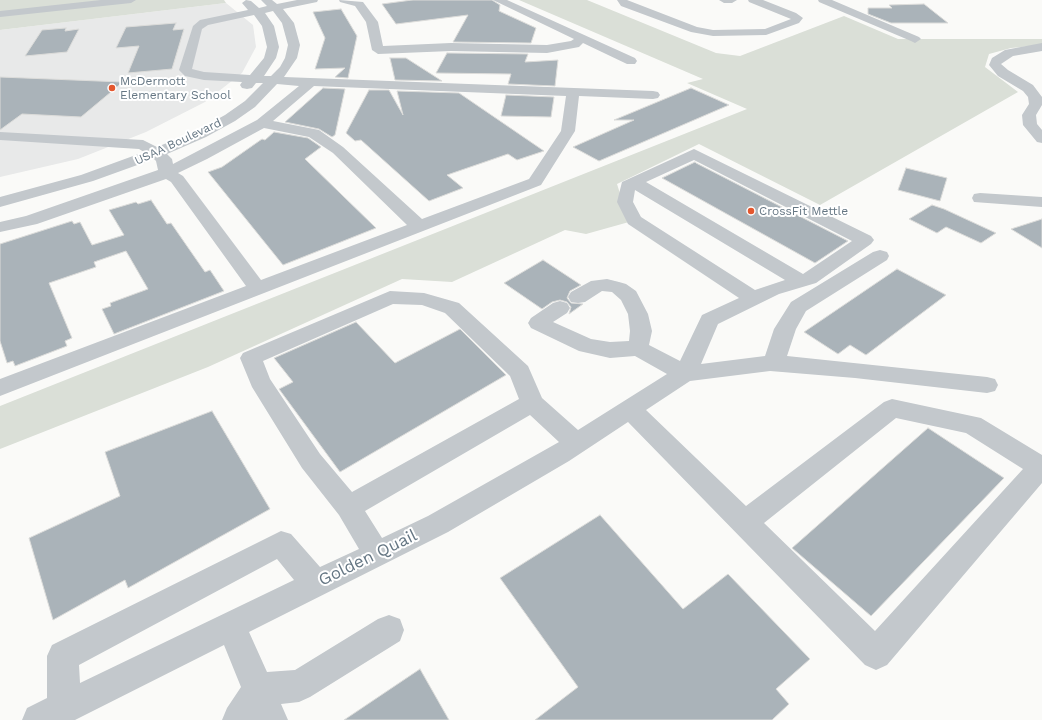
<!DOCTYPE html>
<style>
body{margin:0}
canvas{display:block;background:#fafaf8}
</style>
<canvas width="1042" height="720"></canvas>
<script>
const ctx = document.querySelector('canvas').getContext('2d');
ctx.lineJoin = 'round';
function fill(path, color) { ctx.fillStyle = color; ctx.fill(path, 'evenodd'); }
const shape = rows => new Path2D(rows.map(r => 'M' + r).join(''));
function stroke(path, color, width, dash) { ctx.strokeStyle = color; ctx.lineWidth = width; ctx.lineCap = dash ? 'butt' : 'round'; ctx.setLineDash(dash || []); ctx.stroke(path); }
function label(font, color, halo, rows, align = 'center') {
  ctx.font = font + ' "Work Sans",sans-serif'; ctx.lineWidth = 4; ctx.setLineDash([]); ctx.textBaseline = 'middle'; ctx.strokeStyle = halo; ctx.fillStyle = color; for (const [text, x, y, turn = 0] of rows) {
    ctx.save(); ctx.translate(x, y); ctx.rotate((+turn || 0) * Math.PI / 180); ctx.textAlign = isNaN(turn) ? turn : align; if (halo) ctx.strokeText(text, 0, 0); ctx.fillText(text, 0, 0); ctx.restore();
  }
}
const built = shape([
 [226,3,253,25,256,47,242,73,205,102,146,132,78,159,0,177,0,30]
]);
const green = shape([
 [0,0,224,0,226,3,0,30],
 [519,0,587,0,716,53,740,56,844,16,898,39,1042,39,1042,45,1011,48,989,54,985,67,1018,92,820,205,699,144,617,184,629,222,586,234,565,230,452,282,402,279,208,367,0,449,0,406,747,109,687,83,703,79]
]);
const building = shape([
 [412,0,492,0,500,5,499,11,536,28,531,43,453,42,468,15,396,24,382,4,412,0],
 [924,4,948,23,891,23,868,14,868,8,892,8,889,5,924,4],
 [341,9,357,36,348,78,335,77,345,68,315,69,325,38,313,12,341,9],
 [176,23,173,30,184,29,172,69,128,73,139,46,116,48,126,27,176,23],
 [66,28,65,31,79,29,67,52,25,56,42,30,66,28],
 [447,53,528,54,525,62,558,60,555,86,508,84,511,74,436,73,447,53],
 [390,58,406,58,442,81,395,80,390,58],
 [0,77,123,82,81,117,22,114,0,130,0,77],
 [323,88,345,89,335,135,332,137,319,129,285,122,323,88],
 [691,88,729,105,599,161,573,147,634,120,614,120,691,88],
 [369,90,389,90,403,115,397,91,459,93,544,151,517,160,508,154,447,175,463,188,429,201,361,140,355,141,346,133,369,90],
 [506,95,554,97,551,117,501,116,506,95],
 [274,132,308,138,321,147,305,159,376,228,283,265,208,172,222,167,262,139,265,140,274,132],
 [695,162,696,163,848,241,815,263,662,178,695,162],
 [906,168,947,178,940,201,898,190,906,168],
 [151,200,167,224,171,223,205,272,210,270,224,291,114,334,102,309,111,306,110,303,148,289,126,251,94,262,96,267,49,283,72,338,65,341,67,346,15,366,13,361,7,363,0,341,0,244,72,221,74,224,80,222,92,245,124,235,109,210,136,202,138,204,151,200],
 [932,205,944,209,996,233,981,243,946,227,937,233,909,219,932,205],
 [1042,219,1042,248,1011,229,1042,219],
 [543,260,581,285,570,291,567,298,571,303,583,304,569,314,571,307,567,302,560,300,552,302,542,309,504,283,543,260],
 [897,269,946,295,866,355,850,345,838,354,804,332,897,269],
 [356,322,395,363,460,329,506,375,340,472,279,389,293,382,274,358,356,322],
 [212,411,270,509,128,588,125,580,53,620,29,538,120,496,105,452,212,411],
 [928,428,1004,478,871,616,792,548,928,428],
 [600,515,683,609,728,574,810,659,776,689,789,704,772,720,535,720,578,687,500,578,600,515],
 [420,669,449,720,344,720,420,669]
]);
const minor = shape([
 [101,0,136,0,131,3,0,17,0,11,101,0],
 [246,0,251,1,259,8,267,6,261,0,272,0,277,4,297,0,318,0,317,2,283,9,294,23,300,45,297,58,284,77,653,91,658,92,660,95,658,98,653,99,579,96,575,131,541,185,0,396,0,379,246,286,171,182,166,179,37,224,0,232,0,222,26,216,158,170,156,161,154,159,93,181,0,207,0,197,81,175,144,152,139,149,0,140,0,132,143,140,157,147,196,131,225,115,245,101,263,83,256,83,252,88,247,89,242,88,240,85,242,82,204,80,185,76,179,70,193,26,200,20,248,10,242,3,246,0],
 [273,11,282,23,288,45,285,58,280,67,271,76,264,76,276,58,279,47,274,26,265,13,273,11],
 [254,15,262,26,267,47,264,58,250,75,204,72,192,69,202,29,208,25,254,15],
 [277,84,299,86,257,120,173,164,172,159,167,154,206,137,235,121,255,107,277,84],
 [314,86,566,96,561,131,529,179,422,219,343,147,319,130,273,121,314,86],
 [264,128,309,137,333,153,407,225,261,280,183,176,178,173,207,159,264,128],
 [339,0,363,2,378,22,383,46,451,43,547,45,571,41,574,39,493,0,507,0,635,58,637,61,635,64,627,64,583,43,579,47,547,53,451,51,378,54,372,50,366,22,355,6,340,2,339,0],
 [617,0,627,0,697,27,713,30,765,29,791,19,749,2,748,0,763,0,796,13,803,18,799,23,766,35,713,36,691,32,621,6,617,0],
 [719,0,737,0,732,3,724,3,719,0],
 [818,0,832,0,919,37,921,39,915,43,911,41,819,2,818,0],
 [1042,43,1042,51,1013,56,1001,64,1008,70,1033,85,1042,97,1042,105,1036,115,1037,124,1042,130,1042,143,1037,142,1023,125,1022,115,1029,104,1028,97,1023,91,998,76,989,65,992,58,1005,50,1042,43],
 [694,149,871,236,874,240,871,244,816,283,779,294,718,324,701,364,765,356,774,329,791,302,873,252,880,250,887,252,889,256,887,260,806,311,796,329,787,356,987,377,995,379,998,385,995,391,987,393,855,378,770,371,690,381,646,410,746,506,884,402,892,399,981,418,1042,455,1042,483,887,665,876,670,865,665,628,422,569,461,448,532,249,632,267,672,295,670,378,619,389,615,400,619,404,630,400,641,310,697,299,702,281,704,288,720,222,720,227,708,241,687,224,645,75,720,22,720,27,708,47,698,47,656,52,645,281,531,291,534,320,567,359,549,339,515,302,468,252,387,240,358,243,353,390,291,424,293,459,303,528,366,542,398,578,430,667,374,635,356,610,358,579,351,531,328,528,323,531,318,553,303,560,301,567,303,570,308,567,313,553,322,591,339,610,342,629,341,630,331,628,314,621,300,612,292,602,291,585,302,578,303,571,302,568,297,571,292,591,281,607,279,619,282,626,284,636,291,648,314,652,331,649,345,680,361,702,315,739,298,628,224,617,202,622,182,694,149],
 [694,160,852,241,803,274,646,182,694,160],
 [635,190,785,280,755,290,641,217,633,202,635,190],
 [393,304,422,305,445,313,510,376,519,399,352,492,320,454,270,379,263,361,393,304],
 [530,415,559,442,428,516,382,538,365,511,530,415],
 [896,418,966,433,1023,469,875,631,764,523,896,418],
 [277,559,294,580,80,683,79,665,277,559],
 [980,193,1042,197,1042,207,974,202,972,198,974,194,980,193]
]);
const markers = [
 [112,88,4,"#e4572e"],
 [751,211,4,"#e4572e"]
];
const farPoinames = [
 ["McDermott",120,81],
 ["Elementary School",120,95],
 ["CrossFit Mettle",759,211]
];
const farStreetnames = [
 ["USAA Boulevard",178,142,-25]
];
const nearStreetnames = [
 ["Golden Quail",368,558,-26]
];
fill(built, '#e8e9e9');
fill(green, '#dadfd7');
fill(building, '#aab3b9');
stroke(building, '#dcdcda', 1);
fill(minor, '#c3c8cc');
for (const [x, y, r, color] of markers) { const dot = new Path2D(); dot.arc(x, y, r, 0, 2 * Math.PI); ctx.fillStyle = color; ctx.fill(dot); stroke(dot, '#fff', 1.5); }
label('12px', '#657683', '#fff', farPoinames, 'left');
label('12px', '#657683', '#fff', farStreetnames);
label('17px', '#657683', '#fff', nearStreetnames);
</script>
